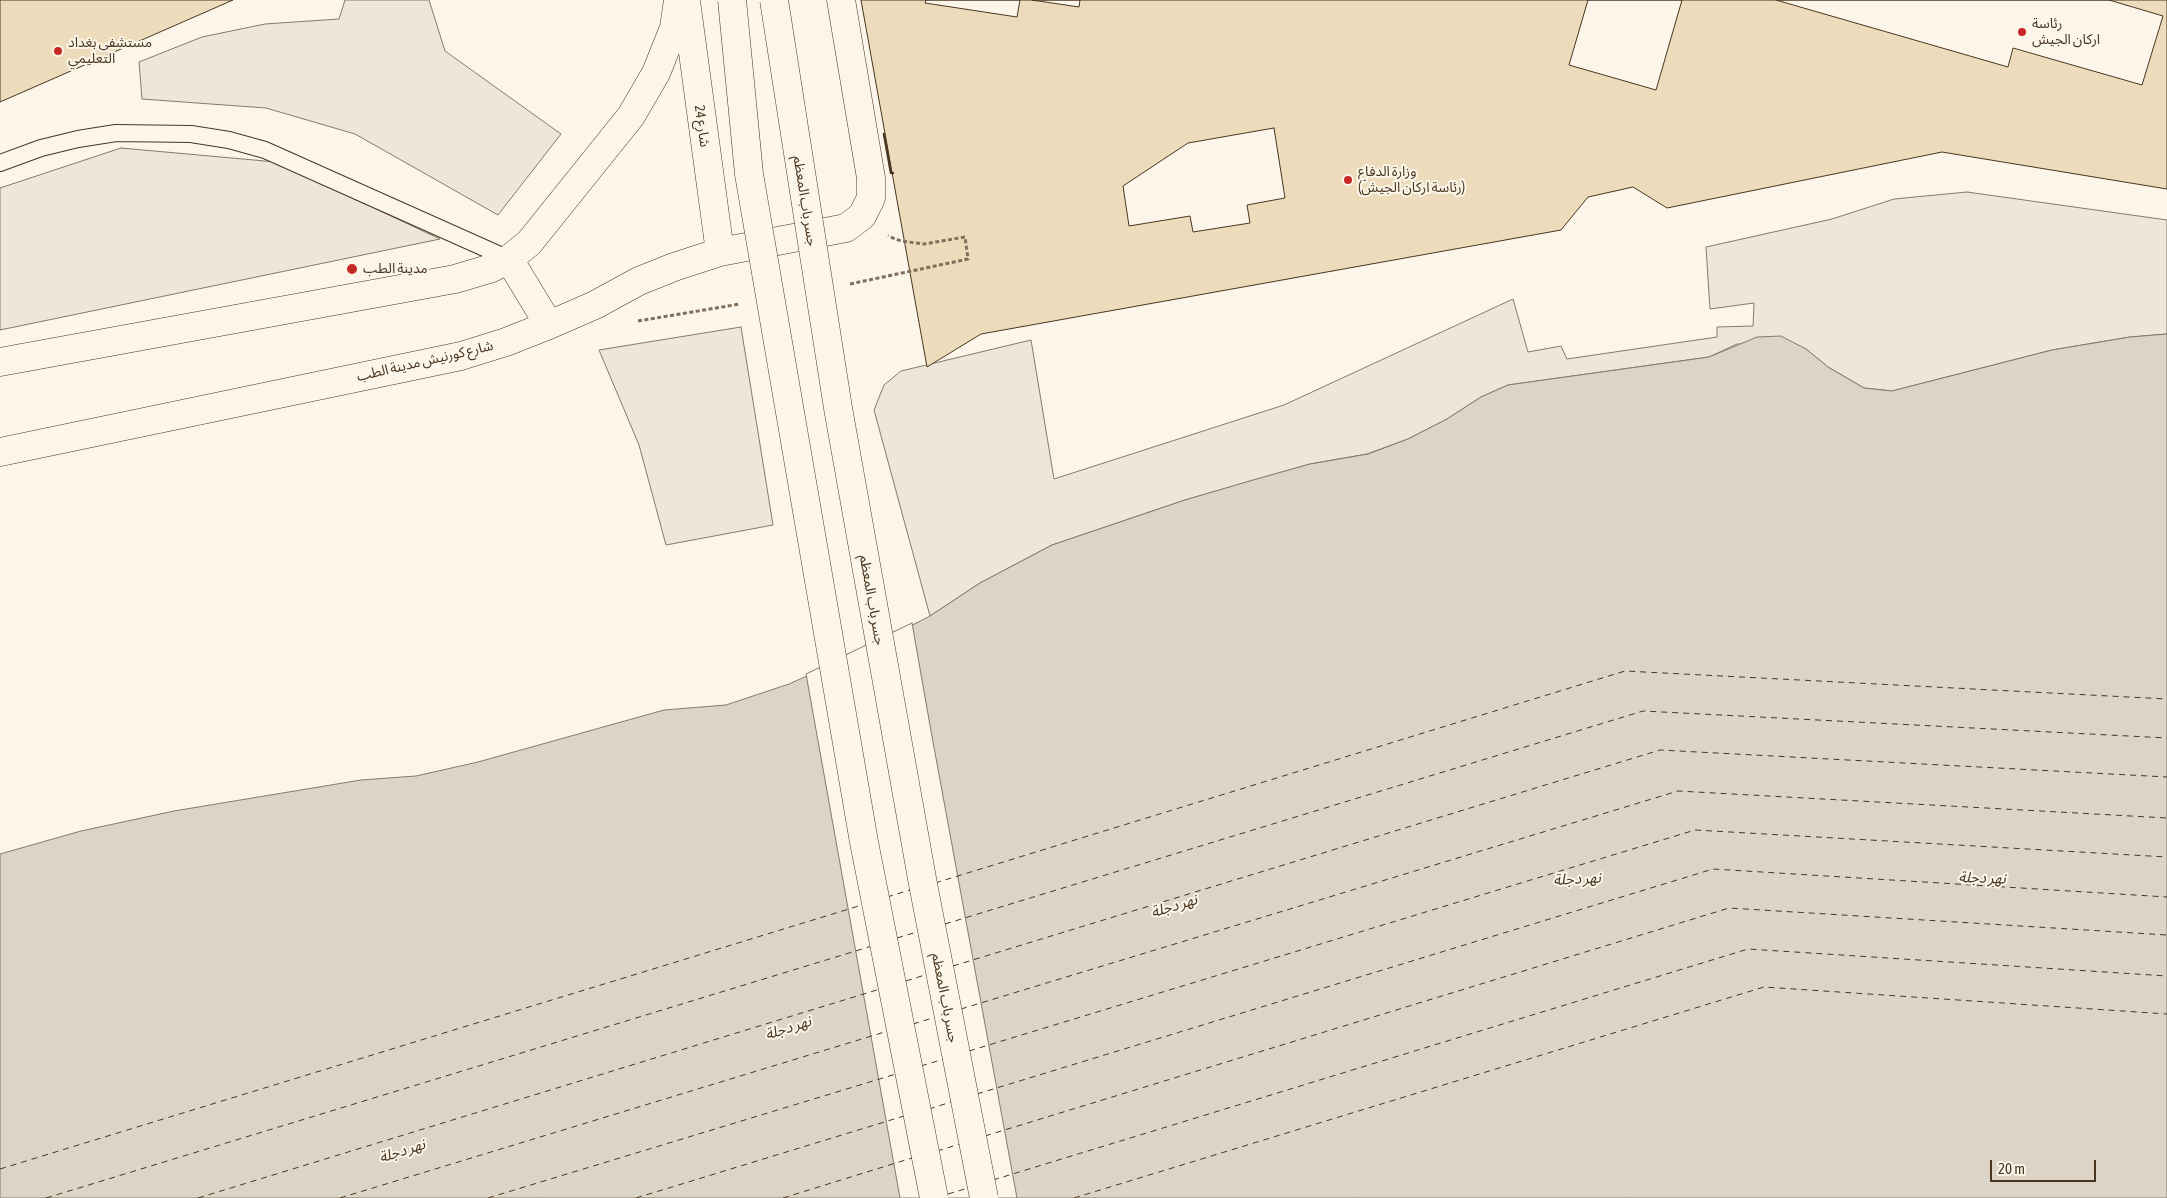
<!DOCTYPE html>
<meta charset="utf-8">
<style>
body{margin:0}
#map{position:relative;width:2167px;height:1198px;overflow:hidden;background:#fbf6e9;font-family:"Asap Condensed",sans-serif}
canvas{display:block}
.scale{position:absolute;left:1990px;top:1160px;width:106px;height:22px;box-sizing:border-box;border:2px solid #4a3520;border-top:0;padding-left:6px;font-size:15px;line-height:18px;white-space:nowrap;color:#4a3520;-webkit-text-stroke:4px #fbf6e9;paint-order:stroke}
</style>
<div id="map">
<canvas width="2167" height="1198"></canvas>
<div class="scale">20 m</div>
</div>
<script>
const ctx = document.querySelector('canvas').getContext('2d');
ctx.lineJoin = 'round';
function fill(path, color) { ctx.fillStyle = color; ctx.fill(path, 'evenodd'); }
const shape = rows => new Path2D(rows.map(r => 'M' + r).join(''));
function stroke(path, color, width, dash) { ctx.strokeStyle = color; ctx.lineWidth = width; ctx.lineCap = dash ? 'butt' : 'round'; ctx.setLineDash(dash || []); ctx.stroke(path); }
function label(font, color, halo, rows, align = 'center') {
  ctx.font = font + ' "Asap Condensed","Noto Sans Arabic",sans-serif'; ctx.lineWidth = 4; ctx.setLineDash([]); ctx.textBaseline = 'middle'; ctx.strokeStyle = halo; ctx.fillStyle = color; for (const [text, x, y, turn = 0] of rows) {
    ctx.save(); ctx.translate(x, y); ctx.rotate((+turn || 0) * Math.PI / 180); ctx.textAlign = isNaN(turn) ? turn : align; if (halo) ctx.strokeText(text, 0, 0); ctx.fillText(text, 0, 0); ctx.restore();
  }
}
const green = shape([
 [345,0,429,0,445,51,561,134,498,215,355,134,266,108,142,99,139,62,202,37,265,24,339,19,345,0],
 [121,148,276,162,440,239,0,330,0,188,121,148],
 [1967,192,2167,220,2167,334,2130,337,2052,350,1892,391,1864,388,1828,367,1806,349,1737,344,1709,357,1508,385,1481,397,1447,419,1408,439,1367,454,1310,464,1185,500,1052,545,980,583,930,616,874,410,884,385,901,371,1031,340,1054,479,1284,405,1513,299,1528,352,1561,346,1567,359,1717,337,1717,327,1753,326,1754,303,1710,309,1706,247,1832,219,1894,199,1967,192]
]);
const parking = shape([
 [741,327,773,525,666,545,639,445,599,350,741,327]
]);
const water = shape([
 [2167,334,2167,1198,0,1198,0,854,81,831,174,811,361,780,416,776,478,762,664,710,726,705,789,684,858,653,930,616,980,583,1052,545,1185,500,1253,480,1310,464,1368,454,1408,439,1447,419,1481,397,1508,385,1709,357,1757,337,1781,336,1806,349,1828,367,1864,388,1892,391,2052,350,2130,337,2167,334]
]);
const pier = shape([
 [912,623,931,731,1017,1198,900,1198,806,674,912,623]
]);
const ferry = shape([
 [935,883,1625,671,2167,699],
 [887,897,910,890],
 [945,924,1643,711,2167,738],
 [897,938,920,931],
 [953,966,1660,750,2167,777],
 [906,981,928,974],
 [961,1009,1678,791,2167,818],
 [913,1024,936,1017],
 [969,1051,1695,830,2167,857],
 [921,1066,944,1059],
 [977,1094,1713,869,2167,897],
 [929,1109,951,1102],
 [985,1136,1729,908,2167,935],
 [937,1151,960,1144],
 [0,1169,862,905],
 [993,1180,1748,949,2167,976],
 [948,1194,968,1188],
 [46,1198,872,946],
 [198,1198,880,989],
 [340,1198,888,1031],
 [488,1198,896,1074],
 [636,1198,904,1116],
 [783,1198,912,1158],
 [1074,1198,1764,987,2167,1014]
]);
const building = shape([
 [0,0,233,0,0,102,0,0],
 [861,0,2167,0,2167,189,1942,152,1667,208,1633,187,1588,197,1561,230,981,334,927,367,861,0],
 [926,0,1020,0,1017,17,925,3,926,0],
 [1032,0,1080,0,1079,7,1032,0],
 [1588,0,1682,0,1656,90,1569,65,1588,0],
 [1776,0,2109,0,2163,16,2142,85,2013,48,2008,67,1776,0],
 [1274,128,1285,198,1247,205,1250,223,1193,232,1190,216,1129,226,1123,186,1188,143,1274,128]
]);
const path = shape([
 [850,284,968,259,965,237,924,244,901,241,888,236],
 [638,321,740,304]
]);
const lane = shape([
 [0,163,41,148,78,139,116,133,191,134,229,140,265,150,509,259]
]);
const secondary = shape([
 [686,1,720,252],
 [509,259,549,325],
 [0,362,455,279,492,268,509,259,529,243,631,116,656,73,674,28,678,0],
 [0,452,461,356,506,342,549,325,595,305,639,281,674,267,720,252,846,228,862,216,871,198,871,178,841,0]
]);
const primaryBridge = shape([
 [732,0,749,174,864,842,934,1198],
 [774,0,838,408,923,884,984,1198]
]);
const wall = shape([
 [884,134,891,173,893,173]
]);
const markers = [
 [2022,32,5,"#c62828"],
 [58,51,5,"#c62828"],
 [1348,180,5,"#c62828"],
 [352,269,6,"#c62828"]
];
const poiNames = [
 ["رئاسة",2032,24],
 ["اركان الجيش",2032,40],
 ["مستشفى بغداد",68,43],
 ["التعليمي",68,59],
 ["وزارة الدفاع",1358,172],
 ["(رئاسة اركان الجيش)",1358,188],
 ["مدينة الطب",363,269]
];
const streetNames = [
 ["شارع 24",702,126,82],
 ["جسر باب المعظم",805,201,81],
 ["شارع كورنيش مدينة الطب",425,361,-13],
 ["جسر باب المعظم",872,600,80],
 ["جسر باب المعظم",945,998,79]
];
const waterNames = [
 ["نهر دجلة",1982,878,2],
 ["نهر دجلة",1577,879,-3],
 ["نهر دجلة",1174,906,-17],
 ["نهر دجلة",788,1028,-18],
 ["نهر دجلة",402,1151,-18]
];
fill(green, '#ede6d9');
stroke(green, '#887966', 1);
fill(parking, '#ede7d9');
stroke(parking, '#887966', 1);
fill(water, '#dcd4c6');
stroke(water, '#887966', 1);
fill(pier, '#fbf6e9');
stroke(pier, '#887966', 1);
stroke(ferry, '#4a3520', 1, [6, 5]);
fill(building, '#ecdcbc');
stroke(building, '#4a3520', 1);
stroke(lane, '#4a3520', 18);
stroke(secondary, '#4a3520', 29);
stroke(path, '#7f6f5c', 3, [4, 2.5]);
stroke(lane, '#fbf6e9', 16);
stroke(secondary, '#fbf6e9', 28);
stroke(primaryBridge, '#4a3520', 29, []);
stroke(primaryBridge, '#fbf6e9', 28);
stroke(wall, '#4a3520', 2.5);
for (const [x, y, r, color] of markers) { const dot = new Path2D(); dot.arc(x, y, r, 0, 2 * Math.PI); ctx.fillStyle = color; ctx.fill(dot); stroke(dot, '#fbf6e9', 2); }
label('14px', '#4a3520', '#fbf6e9', poiNames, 'left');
label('14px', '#4a3520', '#fbf6e9', streetNames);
label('italic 15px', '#4a3520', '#fbf6e9', waterNames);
</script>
